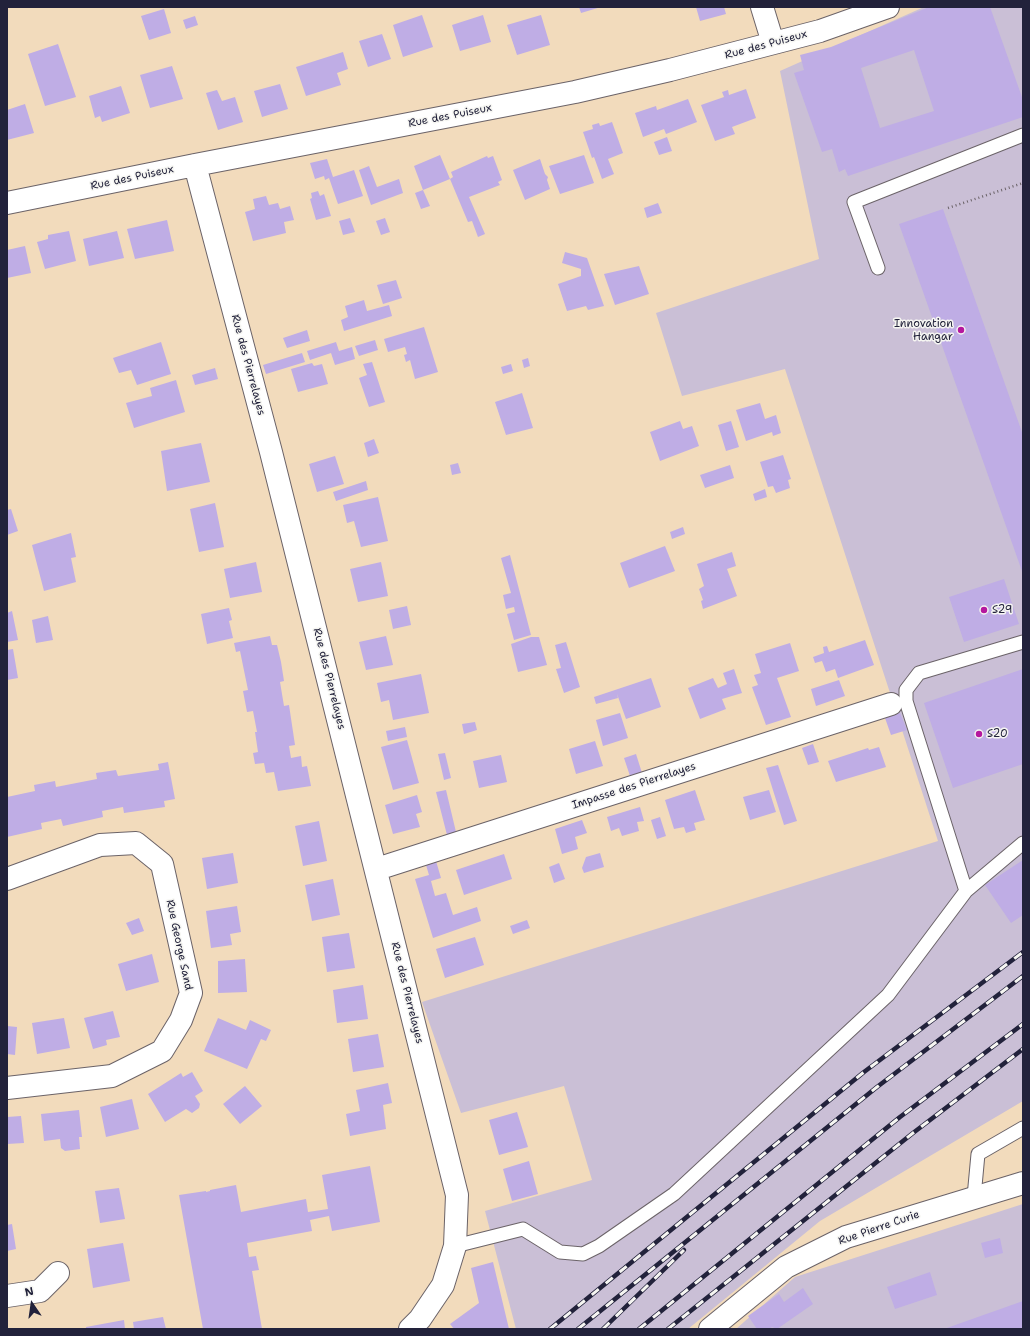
<!DOCTYPE html>
<style>
body{margin:0}
#map{position:relative;width:1030px;height:1336px;overflow:hidden;background:#f2dbbc;font-family:"Shantell Sans",sans-serif}
canvas{display:block}
.frame{position:absolute;inset:0;border:8px solid #22223b;pointer-events:none}
.north{position:absolute;left:12px;top:1284px;width:40px;height:40px;-webkit-text-stroke:3px #f6f6f2;paint-order:stroke;rotate:347deg;font-size:11px;font-weight:700;line-height:16px;text-align:center;color:#22223b}
.north::after{content:'';display:block;margin:auto;width:14px;height:18px;background:#22223b;clip-path:polygon(50% 0,100% 100%,50% 72%,0 100%)}
</style>
<div id="map">
<canvas width="1030" height="1336"></canvas>
<div class="frame"></div>
<div class="north">N</div>
</div>
<script>
const ctx = document.querySelector('canvas').getContext('2d');
ctx.lineJoin = 'round';
function fill(path, color) { ctx.fillStyle = color; ctx.fill(path, 'evenodd'); }
const shape = rows => new Path2D(rows.map(r => 'M' + r).join(''));
function stroke(path, color, width, dash) { ctx.strokeStyle = color; ctx.lineWidth = width; ctx.lineCap = dash ? 'butt' : 'round'; ctx.setLineDash(dash || []); ctx.stroke(path); }
function label(font, color, halo, rows, align = 'center') {
  ctx.font = font + ' "Shantell Sans",sans-serif'; ctx.lineWidth = 3; ctx.setLineDash([]); ctx.textBaseline = 'middle'; ctx.strokeStyle = halo; ctx.fillStyle = color; for (const [text, x, y, turn = 0] of rows) {
    ctx.save(); ctx.translate(x, y); ctx.rotate((+turn || 0) * Math.PI / 180); ctx.textAlign = isNaN(turn) ? turn : align; if (halo) ctx.strokeText(text, 0, 0); ctx.fillText(text, 0, 0); ctx.restore();
  }
}
const industrial = shape([
 [924,7,1023,7,1023,1101,820,1221,688,1329,516,1329,485,1211,592,1180,564,1086,461,1113,422,1002,938,841,785,369,682,396,656,313,819,259,780,71],
 [1023,1204,1023,1329,736,1329,795,1277]
]);
const building = shape([
 [579,7,601,7,581,13],
 [696,7,724,7,726,14,700,21],
 [929,7,990,7,1023,100,1023,117,848,176,845,169,839,172,832,149,822,152,794,73,804,70,800,55,831,47],
 [914,50,934,111,880,128,861,68],
 [164,9,171,33,149,40,141,16],
 [422,15,433,47,403,57,393,25],
 [483,15,491,42,460,51,452,25],
 [541,15,550,45,517,55,507,25],
 [195,16,198,25,186,29,183,20],
 [382,34,391,59,368,67,359,41],
 [58,44,76,97,45,106,28,54],
 [343,52,348,69,337,73,341,85,306,96,296,67],
 [172,66,183,99,150,108,140,75],
 [280,84,288,109,262,117,254,91],
 [121,86,130,113,102,122,100,116,95,118,89,96],
 [746,89,756,118,732,127,735,134,715,141,701,105,724,97,722,92,728,90,729,95],
 [217,90,222,101,235,97,243,122,218,130,206,93],
 [688,99,697,122,666,134,664,129,643,137,635,113,656,106,657,110],
 [25,104,34,133,7,140,7,110],
 [612,122,623,153,608,159,614,174,602,179,594,157,592,158,583,132,593,129,592,125,599,123,600,126],
 [667,137,672,151,659,155,654,142],
 [440,155,450,179,423,190,414,166],
 [584,155,594,183,560,194,549,166],
 [487,156,488,158,493,156,502,180,498,182,500,185,469,197,485,234,478,237,472,221,468,222,450,179,453,177,451,172],
 [327,159,333,177,354,170,363,196,338,204,329,178,325,180,324,176,315,179,310,163],
 [540,159,545,174,548,177,547,180,550,189,525,200,513,170],
 [369,166,377,187,399,179,403,193,371,205,359,170],
 [423,190,430,206,421,209,415,193],
 [318,191,320,196,324,194,331,216,316,220,310,199,312,198,311,193],
 [266,196,269,205,278,203,280,209,290,206,294,220,284,222,286,233,253,241,245,212,255,209,253,199],
 [658,203,662,213,647,218,644,208],
 [943,209,1023,435,1023,574,899,224],
 [350,218,355,232,343,235,339,221],
 [385,218,390,232,381,235,376,221],
 [167,220,174,251,135,259,127,229],
 [69,231,76,261,45,269,37,242,48,239,48,235],
 [117,231,124,258,89,266,83,239],
 [25,246,31,273,7,278,7,250],
 [565,252,587,258,604,306,588,310,586,306,567,311,558,284,581,276,581,269,562,263],
 [639,266,649,294,615,305,604,274],
 [396,280,402,298,383,304,377,285],
 [364,300,367,311,389,305,392,316,344,331,341,320,348,317,345,306],
 [424,327,438,372,415,379,410,360,406,362,404,355,407,354,405,347,388,352,384,339],
 [307,330,310,341,287,348,283,338],
 [375,340,378,350,359,356,355,346],
 [161,342,171,374,137,385,131,370,119,373,113,358],
 [336,342,339,351,352,347,355,359,335,365,331,353,310,360,307,351],
 [302,353,305,362,266,374,263,365],
 [528,358,530,366,524,368,522,360],
 [372,362,385,402,369,407,359,378,367,375,363,364],
 [312,363,314,366,322,364,328,384,298,392,291,369],
 [511,364,513,371,503,374,501,367],
 [215,368,218,379,195,385,192,375],
 [176,380,185,412,134,428,126,403,152,396,150,388],
 [522,393,533,428,506,435,495,402],
 [760,403,765,419,776,415,781,433,773,436,772,432,746,441,736,410],
 [680,421,683,429,692,426,699,446,660,461,650,432],
 [731,421,739,447,726,451,718,425],
 [374,439,379,453,368,457,364,443],
 [201,443,210,482,167,491,161,451],
 [783,455,791,479,788,480,790,488,776,493,773,486,768,487,760,462],
 [335,456,344,484,317,492,309,464],
 [458,463,461,473,452,475,450,465],
 [730,465,734,478,705,488,700,475],
 [366,481,368,490,336,501,333,492],
 [765,489,767,497,755,501,753,494],
 [378,497,388,541,361,547,354,521,347,523,343,505],
 [215,503,224,547,199,552,190,509],
 [11,509,18,531,7,535,7,510],
 [683,527,685,534,672,539,670,532],
 [71,533,76,557,71,558,76,582,44,591,32,545],
 [665,546,675,571,629,588,620,563],
 [732,552,736,566,727,569,737,596,703,609,701,601,703,600,699,589,704,586,697,564],
 [510,555,531,635,514,640,507,614,515,612,514,607,506,609,503,595,511,593,501,558],
 [256,562,262,592,230,598,224,569],
 [381,562,388,596,358,602,350,569],
 [1004,579,1019,624,964,642,949,597],
 [407,606,411,625,393,629,389,610],
 [229,608,232,620,229,621,233,638,207,644,201,614],
 [12,611,18,640,7,642,7,613],
 [48,616,53,640,36,643,32,620],
 [270,636,272,645,277,645,281,662,284,681,280,682,284,706,289,705,295,745,289,746,291,758,301,756,302,767,307,766,311,786,278,791,274,772,266,773,264,763,255,764,253,753,258,752,255,732,257,732,253,711,247,712,243,691,248,690,240,651,236,652,234,643],
 [386,636,393,665,366,670,359,642],
 [531,637,539,637,547,665,518,672,511,644],
 [865,640,874,665,838,678,835,669,826,672,822,661,815,663,813,657,824,653,823,647,827,646,829,652],
 [566,642,580,687,564,693,556,669,561,668,555,645],
 [790,643,799,671,777,678,791,717,766,725,752,687,758,685,754,675,761,673,755,654],
 [13,649,18,678,7,680,7,650],
 [734,669,742,693,722,699,726,709,700,719,688,688,713,678,718,688,727,684,723,673],
 [1023,669,1023,764,953,788,924,703],
 [421,674,429,713,393,720,389,700,381,702,377,683],
 [651,678,661,707,626,719,617,694,618,698,596,704,594,697],
 [839,680,845,696,816,706,811,689],
 [620,713,628,738,603,746,596,720],
 [900,713,907,730,891,735,885,718],
 [475,722,477,730,464,734,462,724],
 [405,727,407,737,388,741,386,731],
 [407,740,419,783,393,790,381,747],
 [595,741,603,766,576,774,569,749],
 [813,744,819,762,808,765,802,748],
 [879,747,886,767,836,782,828,761,868,748,869,750],
 [445,753,451,778,444,780,438,754],
 [636,754,642,773,630,776,624,758],
 [501,755,507,782,479,788,473,761],
 [168,762,175,799,164,801,165,807,124,813,123,807,102,811,103,817,63,826,61,819,41,823,42,829,7,837,7,797,35,791,34,785,55,781,56,787,97,779,96,773,116,770,118,776,159,770,158,764],
 [778,765,797,821,784,825,766,768],
 [446,790,456,832,447,835,436,792],
 [695,790,705,820,694,823,696,830,686,833,684,827,674,829,665,800],
 [769,790,776,812,750,820,743,797],
 [417,795,422,812,416,814,420,827,393,834,385,805],
 [640,807,644,821,637,822,639,831,622,836,619,828,611,831,607,817],
 [660,817,666,836,657,839,651,820],
 [582,820,587,833,575,837,578,849,562,854,555,829],
 [319,821,327,861,303,866,295,826],
 [233,853,238,883,207,889,202,858],
 [600,853,604,867,584,873,582,868,586,857],
 [504,854,512,879,464,895,456,870],
 [1023,860,1023,915,1011,923,985,885],
 [436,861,441,878,431,881,435,896,446,893,453,915,477,907,481,921,433,938,415,879,429,875,426,865],
 [559,863,565,879,554,883,549,867],
 [333,879,340,915,312,921,305,885],
 [237,906,241,932,230,934,232,945,211,948,206,911],
 [139,918,144,931,132,935,126,923],
 [527,920,530,928,513,934,510,926],
 [349,933,355,968,327,972,322,937],
 [475,937,484,965,445,978,436,949],
 [152,954,159,982,126,991,118,964],
 [245,959,247,992,218,993,218,961],
 [363,985,368,1019,337,1023,333,990],
 [113,1011,120,1037,106,1040,107,1045,93,1049,84,1018],
 [64,1018,70,1048,37,1054,32,1023],
 [218,1018,246,1030,250,1020,271,1030,266,1041,261,1039,247,1069,204,1051],
 [7,1026,17,1027,15,1055,7,1054],
 [378,1034,384,1067,353,1072,348,1039],
 [192,1072,203,1091,195,1096,200,1104,199,1108,192,1113,186,1109,165,1122,148,1094,181,1073,183,1077],
 [388,1083,392,1103,383,1105,386,1129,350,1136,346,1114,360,1111,356,1090],
 [245,1086,262,1106,240,1124,223,1104],
 [132,1099,139,1129,106,1137,100,1107],
 [79,1110,82,1137,79,1137,80,1149,65,1151,61,1148,60,1139,44,1141,41,1114],
 [517,1112,528,1147,499,1155,489,1120],
 [21,1116,24,1143,7,1144,7,1117],
 [529,1161,538,1194,512,1201,503,1169],
 [370,1166,380,1222,332,1231,329,1216,310,1220,312,1231,247,1243,249,1257,256,1256,259,1270,252,1271,262,1329,203,1329,179,1195,206,1191,206,1192,210,1191,210,1190,236,1185,241,1212,306,1199,308,1212,328,1209,322,1175],
 [119,1188,125,1219,100,1223,95,1191],
 [12,1224,16,1249,7,1251,7,1225],
 [1000,1238,1003,1253,985,1258,981,1243],
 [123,1243,130,1281,93,1288,87,1249],
 [493,1262,509,1329,454,1329,450,1324,479,1303,471,1268],
 [930,1272,937,1295,895,1309,887,1287],
 [803,1288,813,1304,777,1329,772,1327,769,1329,757,1329,748,1316,779,1294,784,1302],
 [1023,1301,1023,1329,944,1329],
 [163,1317,166,1329,134,1329,133,1322],
 [124,1320,125,1329,86,1329,86,1327]
]);
const path = shape([
 [948,208,1023,183]
]);
const lane = shape([
 [878,268,854,202,1023,135],
 [966,891,906,701,906,690,919,673,1023,642],
 [974,1197,978,1154,1023,1128],
 [455,1246,523,1229,560,1252,583,1254,599,1246,674,1194,888,995,966,891,1023,843]
]);
const street = shape([
 [762,7,773,43],
 [195,165,271,452,457,1195,455,1246,443,1285,420,1319,410,1329],
 [7,203,195,165,575,92,670,70,820,31,888,7],
 [377,869,891,704],
 [7,879,100,845,136,843,162,864,191,993,181,1020,162,1051,112,1076,7,1088],
 [7,1296,40,1291,58,1273],
 [710,1329,786,1267,846,1237,1023,1183]
]);
const rail = shape([
 [550,1329,864,1072,1023,952],
 [578,1329,877,1087,1023,976],
 [603,1329,684,1250],
 [639,1329,900,1117,1023,1024],
 [668,1329,913,1133,1023,1049]
]);
const markers = [
 [961,330,4,"#b5179e"],
 [984,610,4,"#b5179e"],
 [979,734,4,"#b5179e"]
];
const streetNames = [
 ["Rue des Puiseux",766,45,-15],
 ["Rue des Puiseux",450,116,-11],
 ["Rue des Puiseux",132,178,-12],
 ["Rue des Pierrelayes",248,365,75],
 ["Rue des Pierrelayes",329,679,76],
 ["Impasse des Pierrelayes",634,786,-18],
 ["Rue George Sand",179,945,78],
 ["Rue des Pierrelayes",407,993,76],
 ["Rue Pierre Curie",879,1228,-19]
];
const poiNames = [
 ["Innovation",953,324,"right"],
 ["Hangar",953,337,"right"],
 ["S29",992,610],
 ["S20",987,734]
];
fill(industrial, '#cabfd6');
fill(building, '#bfade5');
stroke(lane, '#6b6368', 15);
stroke(street, '#6b6368', 24);
stroke(path, '#6b6368', 2.5, [1, 3]);
stroke(lane, '#fff', 13);
stroke(street, '#fff', 22);
stroke(rail, '#22223b', 4.5);
stroke(rail, '#f6f6f2', 3, [9]);
for (const [x, y, r, color] of markers) { const dot = new Path2D(); dot.arc(x, y, r, 0, 2 * Math.PI); ctx.fillStyle = color; ctx.fill(dot); stroke(dot, '#f6f6f2', 1.5); }
label('11px', '#22223b', '#f6f6f2', streetNames);
label('11px', '#22223b', '#f6f6f2', poiNames, 'left');
</script>
